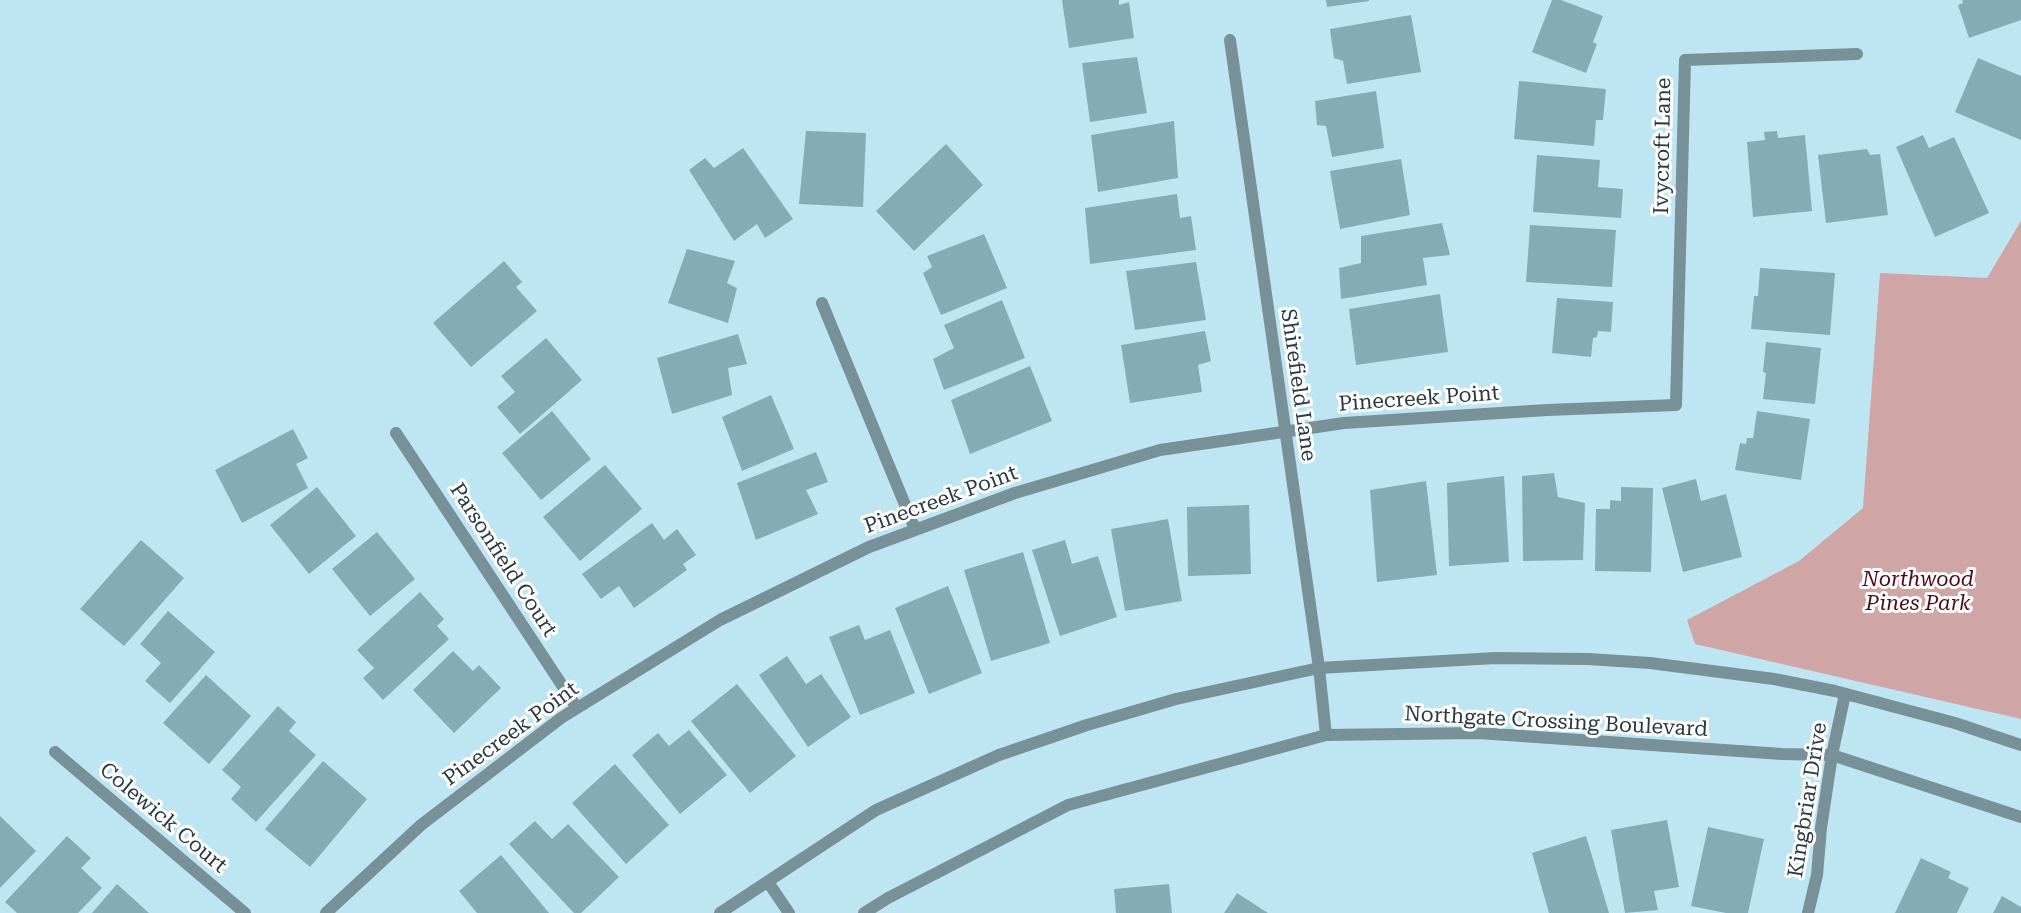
<!DOCTYPE html>
<style>
body{margin:0}
canvas{display:block;background:#bee6f2}
</style>
<canvas width="2021" height="913"></canvas>
<script>
const ctx = document.querySelector('canvas').getContext('2d');
ctx.lineJoin = 'round';
function fill(path, color) { ctx.fillStyle = color; ctx.fill(path, 'evenodd'); }
const shape = rows => new Path2D(rows.map(r => 'M' + r).join(''));
function stroke(path, color, width, dash) { ctx.strokeStyle = color; ctx.lineWidth = width; ctx.lineCap = dash ? 'butt' : 'round'; ctx.setLineDash(dash || []); ctx.stroke(path); }
function label(font, color, halo, rows, align = 'center') {
  ctx.font = font + ' "Roboto Serif",serif'; ctx.lineWidth = 6; ctx.setLineDash([]); ctx.textBaseline = 'middle'; ctx.strokeStyle = halo; ctx.fillStyle = color; for (const [text, x, y, turn = 0] of rows) {
    ctx.save(); ctx.translate(x, y); ctx.rotate((+turn || 0) * Math.PI / 180); ctx.textAlign = isNaN(turn) ? turn : align; if (halo) ctx.strokeText(text, 0, 0); ctx.fillText(text, 0, 0); ctx.restore();
  }
}
const green = shape([
 [2021,221,2021,719,1695,644,1687,620,1799,561,1863,508,1880,273,1987,278]
]);
const building = shape([
 [1062,0,1119,0,1119,5,1129,2,1134,38,1069,48],
 [1326,0,1369,0,1369,1,1327,7],
 [1552,0,1561,0,1603,16,1593,42,1597,44,1586,73,1532,52],
 [1962,0,2021,0,2021,20,1969,38,1958,5,1963,3],
 [1411,15,1421,72,1347,84,1343,61,1334,58,1330,29],
 [1137,57,1147,113,1090,122,1082,63],
 [1978,58,2021,76,2021,140,1955,112],
 [1519,81,1606,89,1603,120,1596,120,1594,146,1514,139],
 [1376,91,1384,148,1332,157,1326,126,1317,125,1315,101],
 [1174,121,1178,178,1098,192,1091,135],
 [806,131,866,133,863,207,799,204],
 [1777,131,1778,138,1805,135,1812,211,1753,217,1747,142,1765,140,1764,132],
 [1923,135,1929,148,1954,137,1989,213,1935,237,1896,147],
 [946,144,983,185,914,251,876,211],
 [743,148,793,219,765,238,757,224,734,241,689,170,705,158,714,168],
 [1867,149,1870,155,1880,154,1888,215,1826,223,1818,155],
 [1537,155,1600,160,1598,187,1623,189,1621,218,1533,212],
 [1401,159,1410,215,1340,229,1330,171],
 [1177,194,1180,218,1191,216,1196,250,1090,264,1085,208],
 [1442,223,1450,255,1423,258,1427,285,1341,299,1339,268,1361,263,1361,236],
 [1530,225,1616,230,1612,287,1526,282],
 [984,234,1007,288,941,315,923,273,932,267,927,256],
 [687,249,735,261,727,283,737,288,728,323,668,303],
 [504,261,522,282,516,287,537,311,471,367,433,323],
 [1196,262,1206,320,1135,330,1126,271],
 [1760,268,1835,273,1830,335,1751,329,1754,296,1758,296],
 [1440,294,1448,352,1356,365,1349,309],
 [1557,298,1613,302,1611,332,1598,331,1597,337,1593,338,1591,357,1552,353],
 [1002,300,1025,358,944,390,933,359,954,348,944,325],
 [1205,331,1211,361,1198,365,1202,392,1130,403,1121,345],
 [738,334,747,364,728,368,732,395,672,414,657,358],
 [546,338,582,380,520,434,497,407,515,392,501,376],
 [1766,342,1821,348,1815,404,1763,399,1766,373,1763,372],
 [1030,366,1052,421,970,454,951,400],
 [771,395,794,449,742,471,722,417],
 [552,411,591,459,541,500,502,453],
 [1757,411,1810,419,1801,480,1735,470,1740,443,1746,444,1747,438,1753,438],
 [293,429,308,458,296,464,308,488,242,523,215,470],
 [816,452,828,482,806,490,818,514,756,540,737,483],
 [605,465,642,509,580,561,543,517],
 [1554,473,1558,497,1585,503,1583,560,1523,561,1522,476],
 [1504,476,1509,562,1449,566,1447,483],
 [1696,479,1701,501,1726,494,1742,557,1683,572,1662,488],
 [1426,481,1437,575,1377,582,1370,490],
 [317,487,356,536,309,574,270,525],
 [1621,487,1653,488,1651,572,1595,571,1596,509,1610,509,1610,500,1621,501],
 [1249,505,1251,574,1188,576,1187,507],
 [1168,519,1182,601,1125,611,1111,529],
 [652,523,664,540,677,529,696,555,683,564,687,570,634,608,619,586,601,599,582,574],
 [377,532,415,579,370,616,332,569],
 [141,540,184,578,124,646,80,609],
 [1065,540,1072,564,1098,556,1117,617,1060,636,1032,550],
 [1023,552,1050,643,991,661,964,570],
 [948,586,982,673,929,694,895,608],
 [420,592,444,619,437,626,449,639,383,700,363,678,374,668,357,650],
 [168,611,215,652,170,703,145,681,161,663,140,644],
 [859,625,865,640,890,630,915,693,860,715,829,637],
 [453,651,473,671,479,665,501,688,454,733,413,690],
 [787,656,806,684,821,674,851,717,808,747,759,675],
 [206,675,251,716,209,764,163,723],
 [737,684,796,756,750,793,691,721],
 [278,706,296,722,289,731,316,755,256,822,231,799,241,787,222,770],
 [689,730,727,775,680,814,632,755,658,733,669,746],
 [323,761,367,799,310,867,265,829],
 [615,764,669,825,626,864,572,803],
 [0,816,36,851,0,888],
 [1667,820,1679,887,1654,891,1658,910,1625,913,1611,830],
 [535,821,552,839,568,824,619,877,581,913,574,913,509,844],
 [1708,827,1764,839,1748,913,1726,913,1691,906],
 [67,836,91,858,81,868,102,888,78,913,17,913,5,902],
 [1586,836,1609,913,1549,913,1532,853],
 [501,855,549,913,477,913,459,891],
 [1921,858,1951,872,1948,878,1969,888,1957,913,1895,913],
 [117,884,149,913,92,913],
 [1169,884,1172,913,1116,913,1114,889],
 [1237,893,1268,913,1224,913],
 [2002,896,2021,907,2021,913,1993,913]
]);
const minor = shape([
 [1230,40,1319,668,1326,735],
 [822,303,915,529],
 [396,433,577,708],
 [55,752,245,913],
 [326,913,421,825,561,718,720,620,869,547,1015,493,1160,450,1344,423,1547,410,1676,405,1685,60,1857,54],
 [1808,913,1817,875,1821,828,1832,755,1845,694]
]);
const tertiary = shape([
 [768,882,789,913],
 [720,913,876,810,999,755,1087,725,1176,699,1319,668,1496,658,1588,659,1650,663,1774,679,1835,691,1955,723,2021,745],
 [864,913,888,898,1068,805,1326,735,1478,733,1782,754,1832,755,2021,817]
]);
const streetNames = [
 ["Ivycroft Lane",1663,146,-89],
 ["Shirefield Lane",1298,385,82],
 ["Pinecreek Point",1419,399,-4],
 ["Pinecreek Point",941,500,-20],
 ["Parsonfield Court",503,560,57],
 ["Northgate Crossing Boulevard",1556,722,3],
 ["Pinecreek Point",511,734,-36],
 ["Kingbriar Drive",1808,800,-81],
 ["Colewick Court",163,818,40]
];
const parkNames = [
 ["Northwood",1918,580],
 ["Pines Park",1918,604]
];
fill(green, '#cfa5a5');
fill(building, '#85abb7');
stroke(minor, '#789097', 12);
stroke(tertiary, '#789097', 12);
label('21px', '#2a393e', '#fff', streetNames);
label('italic 21px', '#4e0d16', '#fff', parkNames);
</script>
